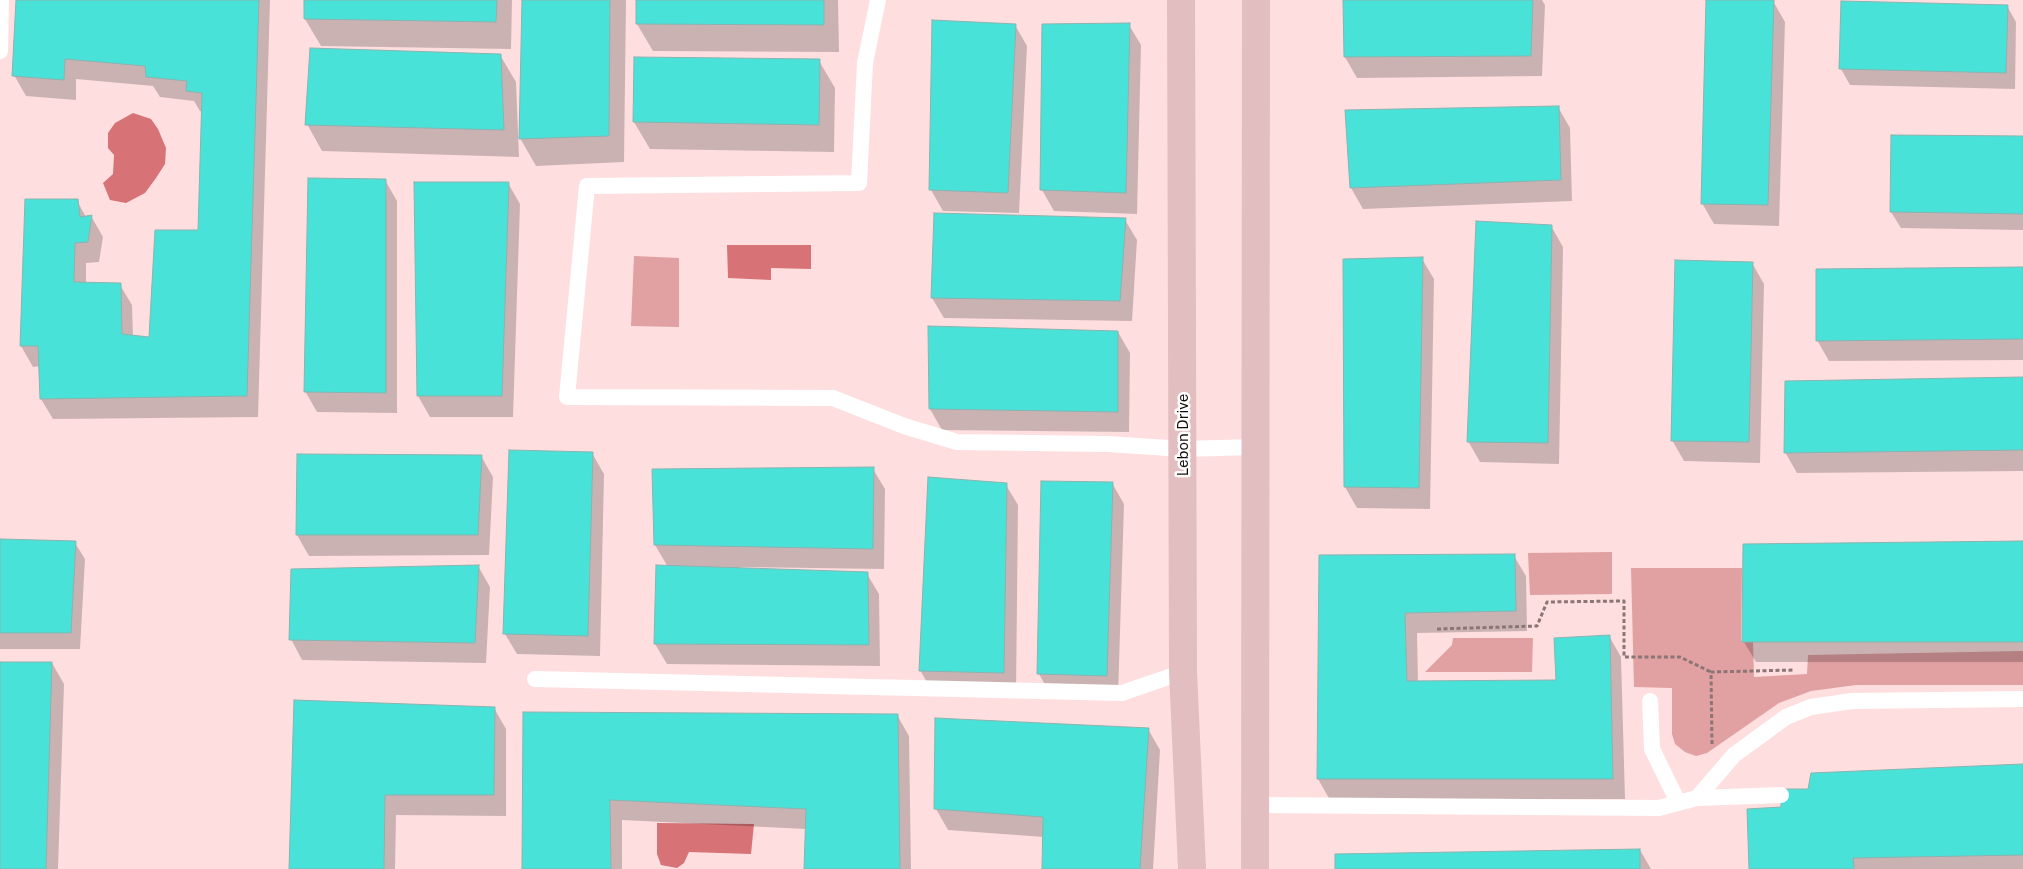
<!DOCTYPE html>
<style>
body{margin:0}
canvas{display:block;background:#fedede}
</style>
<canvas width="2023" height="869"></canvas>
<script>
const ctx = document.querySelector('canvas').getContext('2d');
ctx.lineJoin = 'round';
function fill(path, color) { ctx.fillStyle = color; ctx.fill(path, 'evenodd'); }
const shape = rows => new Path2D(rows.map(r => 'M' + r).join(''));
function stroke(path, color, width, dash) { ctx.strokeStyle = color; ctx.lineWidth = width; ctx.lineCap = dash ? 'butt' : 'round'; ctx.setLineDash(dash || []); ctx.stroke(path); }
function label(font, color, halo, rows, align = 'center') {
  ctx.font = font + ' "Public Sans",sans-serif'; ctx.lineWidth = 5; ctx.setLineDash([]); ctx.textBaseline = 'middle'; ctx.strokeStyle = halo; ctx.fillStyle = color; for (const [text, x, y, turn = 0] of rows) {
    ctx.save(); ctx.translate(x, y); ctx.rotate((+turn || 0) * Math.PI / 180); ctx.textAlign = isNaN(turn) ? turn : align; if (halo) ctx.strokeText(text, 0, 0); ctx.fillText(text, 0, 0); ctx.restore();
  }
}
const green = shape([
 [634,256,679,258,679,327,631,326],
 [1612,552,1612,594,1530,595,1528,553],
 [1631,568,1742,568,1741,641,1753,642,1754,677,1807,674,1808,655,2023,651,2023,685,1856,685,1811,691,1779,703,1707,753,1696,756,1685,752,1675,744,1672,734,1672,688,1634,687],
 [1453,638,1533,638,1532,672,1425,672,1452,645]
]);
const water = shape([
 [133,113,151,119,158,129,166,148,165,164,156,178,145,193,126,203,110,200,103,183,113,174,114,155,108,148,108,133,115,123],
 [727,245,811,245,811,269,771,268,771,280,728,278],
 [657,823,754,824,751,854,689,852,684,863,677,868,661,865,657,854]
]);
const shadow = shape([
 [17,0,270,0,258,417,53,419,41,399,40,366,33,367,21,346,26,200,77,201,86,217,91,216,103,237,99,262,86,263,86,283,120,285,132,305,133,337,150,339,199,231,202,112,200,111,194,101,160,97,153,86,76,79,76,100,26,96,14,75],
 [305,0,512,0,511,49,321,46,305,19],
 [524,0,626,0,624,162,536,166,520,138],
 [637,0,838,0,839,52,653,51,637,24],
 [1344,0,1542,0,1545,5,1542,76,1357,78,1345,57],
 [1707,0,1773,1,1785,22,1779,226,1714,224,1702,203],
 [2007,6,2016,22,2015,89,1850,85,1841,69],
 [1015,25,1027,46,1019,213,943,211,931,190],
 [1129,25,1141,45,1137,214,1054,211,1042,190],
 [500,55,516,82,519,157,322,151,307,124],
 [819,61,835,88,834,152,650,149,634,122],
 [1558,107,1570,128,1572,201,1363,209,1351,188],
 [2023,138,2023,230,1901,228,1891,212],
 [385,180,397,201,397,413,317,412,305,391],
 [508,183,520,204,513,417,430,417,418,396],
 [1125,220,1137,240,1132,321,944,318,932,298],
 [1551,226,1563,247,1559,464,1480,462,1468,441],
 [1422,259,1434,279,1430,509,1357,508,1345,487],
 [1752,263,1764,284,1760,463,1684,461,1672,440],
 [2023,268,2023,360,1829,361,1817,340],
 [1118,332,1130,353,1129,432,942,430,930,409],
 [2023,378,2023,471,1797,473,1785,452],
 [592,453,604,474,600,656,517,654,505,634],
 [481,456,493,477,489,555,309,556,297,535],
 [873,469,885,489,884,569,740,567,740,569,867,574,879,594,880,666,667,664,655,644,668,567,655,545],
 [1112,483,1124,504,1118,696,1051,695,1039,674],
 [1006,485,1018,505,1016,693,932,691,920,670],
 [0,540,75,543,85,559,80,649,0,649],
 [2023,542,2023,662,1756,662,1744,642],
 [1320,556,1514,556,1526,576,1527,631,1417,633,1418,682,1557,681,1609,636,1621,657,1625,799,1330,800,1318,779],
 [478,566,490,587,486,663,302,660,291,639],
 [0,663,52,663,64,684,58,869,0,869],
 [494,708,506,729,506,816,396,815,395,869,291,869],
 [524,714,897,715,909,736,911,869,805,869,806,829,622,820,622,869,523,869],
 [1148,729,1160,750,1153,869,1043,869,1044,837,948,830,936,809],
 [2023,765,2023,869,1750,869,1782,809,1809,790],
 [1640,850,1651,869,1337,869]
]);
const building = shape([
 [16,0,259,0,247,396,40,399,38,346,20,346,25,199,78,199,80,217,92,215,88,242,75,243,74,282,121,283,122,334,149,337,155,230,198,230,202,93,186,91,187,81,146,77,145,66,65,59,64,80,12,76,16,0],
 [304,0,497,0,496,22,304,19,304,0],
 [522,0,610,0,609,136,519,139,522,0],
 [636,0,824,0,824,25,636,24,636,0],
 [1343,0,1533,0,1531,56,1344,57,1343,0],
 [1706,0,1774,0,1768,205,1701,204,1706,0],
 [1841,1,2008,5,2006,73,1839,69,1841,1],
 [932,20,1016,24,1008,193,929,190,932,20],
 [1130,23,1126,193,1040,190,1042,24,1130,23],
 [310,48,501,54,504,130,305,125,310,48],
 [634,57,820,59,819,125,633,122,634,57],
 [1559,106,1561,180,1350,188,1345,110,1559,106],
 [1891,135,2023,136,2023,214,1890,212,1891,135],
 [308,178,386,179,386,393,304,392,308,178],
 [414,182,509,182,502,396,417,396,414,182],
 [934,213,1126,218,1120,301,931,298,934,213],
 [1476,221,1552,225,1548,443,1467,442,1476,221],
 [1423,257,1419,488,1344,487,1343,259,1423,257],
 [1675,260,1753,262,1749,442,1671,441,1675,260],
 [2023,267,2023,339,1816,341,1816,269,2023,267],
 [928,326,1118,331,1118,412,929,409,928,326],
 [2023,377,2023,450,1784,453,1785,381,2023,377],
 [509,450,593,452,588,636,503,634,509,450],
 [297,454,482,455,478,535,296,535,297,454],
 [874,467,873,549,654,545,652,469,874,467],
 [928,477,1007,483,1004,673,919,671,928,477],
 [1041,481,1113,482,1107,676,1037,674,1041,481],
 [0,539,76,541,71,633,0,633,0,539],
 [2023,541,2023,642,1742,642,1743,544,2023,541],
 [1515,554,1516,611,1405,613,1407,681,1556,680,1554,638,1610,635,1613,779,1317,779,1319,555,1515,554],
 [479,565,475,643,289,640,291,569,479,565],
 [656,565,868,572,869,645,654,644,656,565],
 [0,662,52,662,46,869,0,869,0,662],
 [294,700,495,707,494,795,385,795,384,869,289,869,294,700],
 [523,712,898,714,900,869,804,869,806,809,610,800,611,869,522,869,523,712],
 [935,718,1149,728,1140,869,1042,869,1043,817,934,809,935,718],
 [2023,764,2023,855,1853,858,1854,869,1749,869,1747,809,1781,807,1781,789,1808,789,1811,773,2023,764],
 [1640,849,1640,869,1335,869,1335,854,1640,849]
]);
const path = shape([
 [1437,629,1537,626,1547,602,1624,601,1624,657,1680,657,1711,672],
 [1712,744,1711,672,1794,670]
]);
const lane = shape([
 [878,0,865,63,859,183,587,186,567,397,833,398,904,426,957,442,1108,444,1183,449,1255,447],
 [0,51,1,0],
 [535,679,1122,693,1183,672],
 [1650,701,1652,749,1678,802],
 [1697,798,1781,795],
 [1255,805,1659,808,1697,798,1734,755,1786,717,1811,707,1852,701,2023,699]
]);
const secondary = shape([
 [1181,0,1183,672,1192,869],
 [1255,869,1256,0]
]);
const streetNames = [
 ["Lebon Drive",1183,435,-90]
];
fill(green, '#e1a0a2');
fill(water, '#d77277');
fill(shadow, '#0003');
fill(building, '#49e2d9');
stroke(building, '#8ab3af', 1);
stroke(path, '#8b7575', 3, [4, 2.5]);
stroke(lane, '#fff', 16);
stroke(secondary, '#e2bec1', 28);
label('15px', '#160a0a', '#fff', streetNames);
</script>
